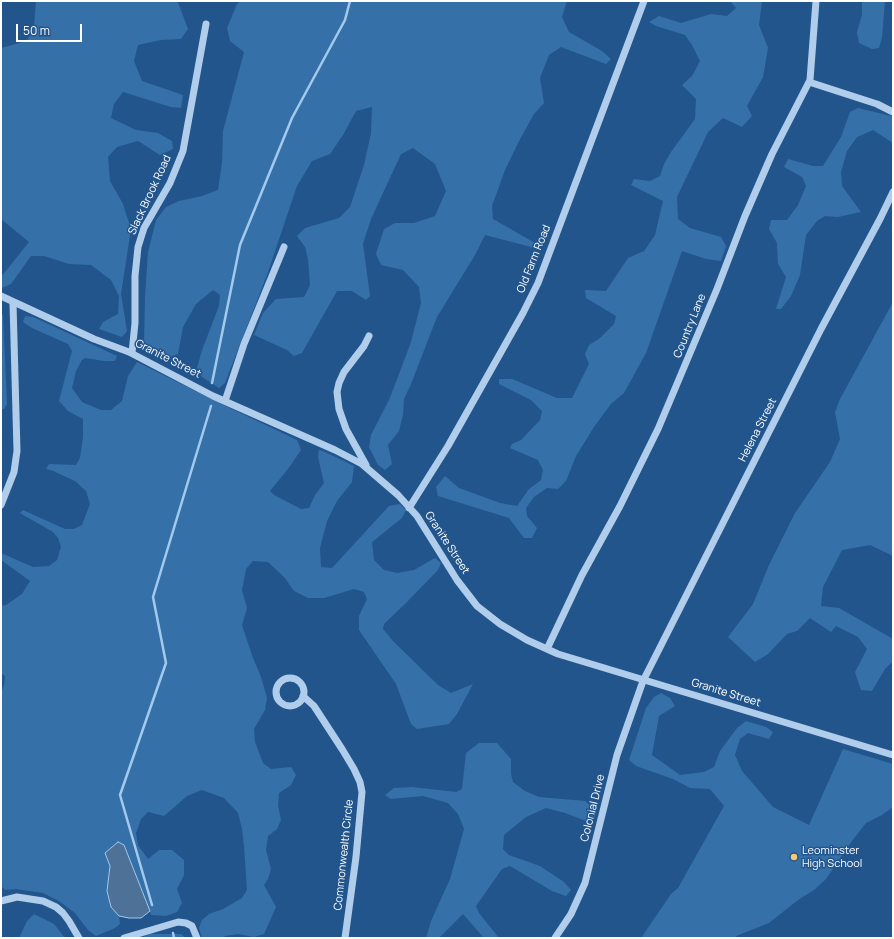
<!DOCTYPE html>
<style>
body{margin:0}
#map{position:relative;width:894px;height:939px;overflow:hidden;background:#22558c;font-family:Manrope,sans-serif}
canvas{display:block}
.frame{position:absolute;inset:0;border:2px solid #fff;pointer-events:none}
.scale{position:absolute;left:16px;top:24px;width:66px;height:18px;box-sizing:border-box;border:2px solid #fff;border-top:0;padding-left:5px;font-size:12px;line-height:14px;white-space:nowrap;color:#fff;-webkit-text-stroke:3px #22558c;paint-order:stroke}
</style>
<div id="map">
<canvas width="894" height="939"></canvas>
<div class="frame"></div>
<div class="scale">50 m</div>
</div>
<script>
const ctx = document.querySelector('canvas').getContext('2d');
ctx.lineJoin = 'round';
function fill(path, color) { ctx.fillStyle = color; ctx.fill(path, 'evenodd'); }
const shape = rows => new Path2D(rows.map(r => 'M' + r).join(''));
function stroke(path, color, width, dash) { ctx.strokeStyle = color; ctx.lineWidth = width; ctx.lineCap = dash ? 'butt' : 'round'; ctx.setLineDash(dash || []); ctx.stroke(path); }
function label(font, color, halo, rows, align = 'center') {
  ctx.font = font + ' Manrope,sans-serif'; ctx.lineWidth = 3; ctx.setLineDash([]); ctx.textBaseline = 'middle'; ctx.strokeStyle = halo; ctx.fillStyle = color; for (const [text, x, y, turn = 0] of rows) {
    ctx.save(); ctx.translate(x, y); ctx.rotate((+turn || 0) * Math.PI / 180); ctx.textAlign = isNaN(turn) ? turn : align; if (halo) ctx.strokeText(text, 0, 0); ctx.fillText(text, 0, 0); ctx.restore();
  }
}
const green = shape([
 [36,1,177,1,179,5,188,29,181,39,161,40,138,45,134,61,142,81,183,95,181,108,171,107,123,92,114,104,111,118,136,130,158,133,172,141,173,149,160,155,138,141,117,147,108,157,110,181,123,204,131,229,121,294,127,331,122,337,99,329,103,322,118,314,119,296,111,280,91,265,69,264,44,256,31,256,11,284,2,288,1,286,1,277,29,242,1,219,1,48,27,41,34,26],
 [240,1,567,1,562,17,569,32,602,51,611,59,606,64,561,47,549,55,540,78,544,103,534,114,519,141,505,170,492,206,493,219,535,243,539,249,485,235,475,255,437,317,411,384,404,399,403,415,399,431,388,445,392,464,385,470,378,465,369,447,371,435,389,400,402,366,411,342,421,303,419,287,403,270,381,265,376,254,384,229,395,223,414,223,435,216,446,191,435,164,413,148,401,154,371,219,363,244,370,296,366,300,352,291,337,291,302,353,294,356,287,350,254,335,263,313,276,299,304,297,310,285,308,259,305,247,297,236,305,228,339,218,350,207,364,165,371,133,372,107,356,111,343,135,330,154,312,161,297,186,267,275,225,383,219,388,202,377,197,368,202,350,219,306,220,295,213,290,196,304,183,327,178,354,167,358,144,343,145,297,148,252,156,220,166,207,179,201,202,196,218,190,222,163,223,131,244,52,230,41,227,28,237,4],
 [730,1,762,1,759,25,768,48,763,77,747,106,752,116,742,127,723,118,708,132,677,197,678,219,690,228,721,237,726,246,721,261,706,259,682,251,646,353,624,393,611,404,594,427,576,456,566,481,558,489,547,488,534,497,526,508,527,516,537,528,532,538,524,538,509,518,438,496,436,487,445,476,459,488,500,503,517,506,529,489,541,480,543,470,538,460,510,448,512,444,521,440,540,420,542,411,531,400,499,384,499,379,512,379,557,398,572,398,589,364,585,354,589,345,600,338,614,324,616,316,586,298,585,290,606,291,628,258,644,251,655,235,663,201,631,185,634,179,650,181,660,176,664,164,671,152,695,119,696,99,682,85,692,76,700,61,692,45,685,35,656,26,649,22,659,16,681,23,711,14,727,16,736,8],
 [862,1,885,1,882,38,879,48,872,49,859,43,857,32,862,15],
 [858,108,891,116,893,118,893,143,873,130,857,137,847,151,841,172,842,186,861,212,838,217,825,216,817,221,806,235,800,275,791,296,781,309,776,309,786,277,778,264,777,243,769,229,771,220,787,220,798,205,806,186,802,177,784,167,788,159,813,166,823,166,841,137,850,112],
 [893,302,893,556,870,545,842,550,823,587,821,606,839,608,893,639,893,661,885,669,872,691,861,690,855,672,867,649,858,637,836,626,831,632,810,618,797,631,787,634,768,654,755,662,728,637,753,604,769,565,795,513,830,462,840,439,835,412,840,399],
 [1,314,3,315,7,404,4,409,1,409],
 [25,316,33,317,117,356,115,361,104,361,85,358,82,360,76,371,72,388,82,402,101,410,111,410,122,401,128,376,137,362,232,409,297,440,301,450,288,469,270,491,274,495,301,509,309,508,315,495,324,483,318,457,319,450,325,452,354,466,352,482,337,501,327,521,320,548,321,567,332,568,389,506,400,504,406,510,402,518,372,542,374,560,384,570,397,573,414,570,435,558,441,563,438,570,406,603,384,624,383,629,393,641,438,685,451,693,473,684,457,714,449,724,417,729,411,724,396,684,359,630,359,616,367,599,364,592,354,589,324,598,308,598,294,591,284,577,268,562,253,561,246,569,242,590,247,608,242,625,253,658,261,677,267,698,265,710,254,729,255,742,263,763,271,769,291,767,296,775,291,785,279,793,278,806,281,820,277,829,268,836,266,850,271,869,268,879,264,885,276,907,264,934,254,937,238,934,225,936,224,938,202,938,199,928,202,920,209,914,223,909,242,898,247,890,244,846,242,829,238,813,224,798,202,790,187,796,164,816,148,812,141,819,136,833,138,845,148,859,159,850,172,850,184,860,184,875,177,889,182,903,177,912,166,916,151,915,124,845,118,842,105,853,110,866,107,891,111,907,119,916,120,924,115,928,96,936,88,930,75,913,59,901,43,893,16,889,5,890,1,886,1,693,4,685,5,676,1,673,1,606,6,605,22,594,30,581,1,560,1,553,33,567,49,566,57,560,61,547,58,538,53,532,20,513,23,510,65,529,74,529,82,525,90,504,86,491,75,481,53,471,46,469,49,464,76,465,80,458,83,437,83,419,68,411,59,401,72,351,68,344,32,328,23,322],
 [661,693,670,698,675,706,659,716,652,755,680,775,704,772,714,767,720,751,737,728,746,721,766,727,773,732,769,739,748,733,740,739,735,755,742,771,773,807,809,825,843,749,893,764,893,807,882,815,866,823,852,841,826,879,814,890,798,900,769,923,736,936,738,938,641,938,671,894,678,888,724,806,710,789,690,788,673,779,636,766,629,760,646,708,654,697],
 [479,743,497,743,511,759,511,774,513,782,525,791,539,797,585,801,595,809,596,816,586,821,565,813,546,808,526,817,504,835,503,849,509,855,540,866,564,882,571,890,566,896,552,891,510,866,502,869,476,906,479,913,499,938,484,938,463,914,439,938,426,938,431,921,450,879,464,829,458,814,448,803,423,796,391,799,385,795,394,788,412,787,456,792,462,789,466,753],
 [34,914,54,924,65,938,19,938,27,921],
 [150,934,181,934,186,938,141,938]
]);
const water = shape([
 [118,842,124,845,150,911,141,918,129,918,119,916,111,907,107,891,110,866,105,853,118,842]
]);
const stream = shape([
 [212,383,240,245,292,118,345,20,350,1],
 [152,905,120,795,166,663,153,597,211,406],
 [173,933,174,938]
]);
const minor = shape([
 [809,82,877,104,893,112],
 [1,296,94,339,129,352,213,396,335,450,362,464,398,495,417,516,457,580,477,606,500,624,527,640,558,654,893,755],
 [132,353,135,323,135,276,138,247,144,228,170,183,183,151,206,24],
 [225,401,244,344,284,247],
 [366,465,346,429,339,409,337,392,339,383,344,372,364,346,369,336],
 [1,505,14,472,17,451,13,303],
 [409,508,448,446,523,313,538,283,644,1],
 [547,649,582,575,620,506,658,429,717,289,745,216,772,154,810,80,816,1],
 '276 692a14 14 0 1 1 28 0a14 14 0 1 1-28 0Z',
 [303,696,314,706,342,749,354,769,360,782,362,792,356,857,345,938],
 [1,901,17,897,43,901,56,907,63,913,69,921,79,938],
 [124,938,178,922,186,923,192,926,197,938],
 [555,938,571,914,585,883,617,755,643,681,821,329,880,219,893,192]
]);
const markers = [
 [794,857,4,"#f7ca72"]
];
const streetNames = [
 ["Slack Brook Road",150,195,-65],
 ["Old Farm Road",534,259,-68],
 ["Country Lane",690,326,-68],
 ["Granite Street",168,359,27],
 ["Helena Street",758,430,-63],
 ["Granite Street",447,543,57],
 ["Granite Street",726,693,17],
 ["Colonial Drive",593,808,-76],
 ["Commonwealth Circle",344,855,-84]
];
const poiNames = [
 ["Leominster",802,851],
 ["High School",802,864]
];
fill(green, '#3670a9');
fill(water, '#4e7198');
stroke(water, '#a3c9ec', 1);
stroke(stream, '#a3c9ec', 2.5);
stroke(minor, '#b0cdeb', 7);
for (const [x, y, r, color] of markers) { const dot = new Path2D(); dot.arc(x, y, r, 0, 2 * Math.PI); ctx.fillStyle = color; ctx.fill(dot); stroke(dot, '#22558c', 1.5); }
label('11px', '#fff', '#22558c', streetNames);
label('11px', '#fff', '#22558c', poiNames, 'left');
</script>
